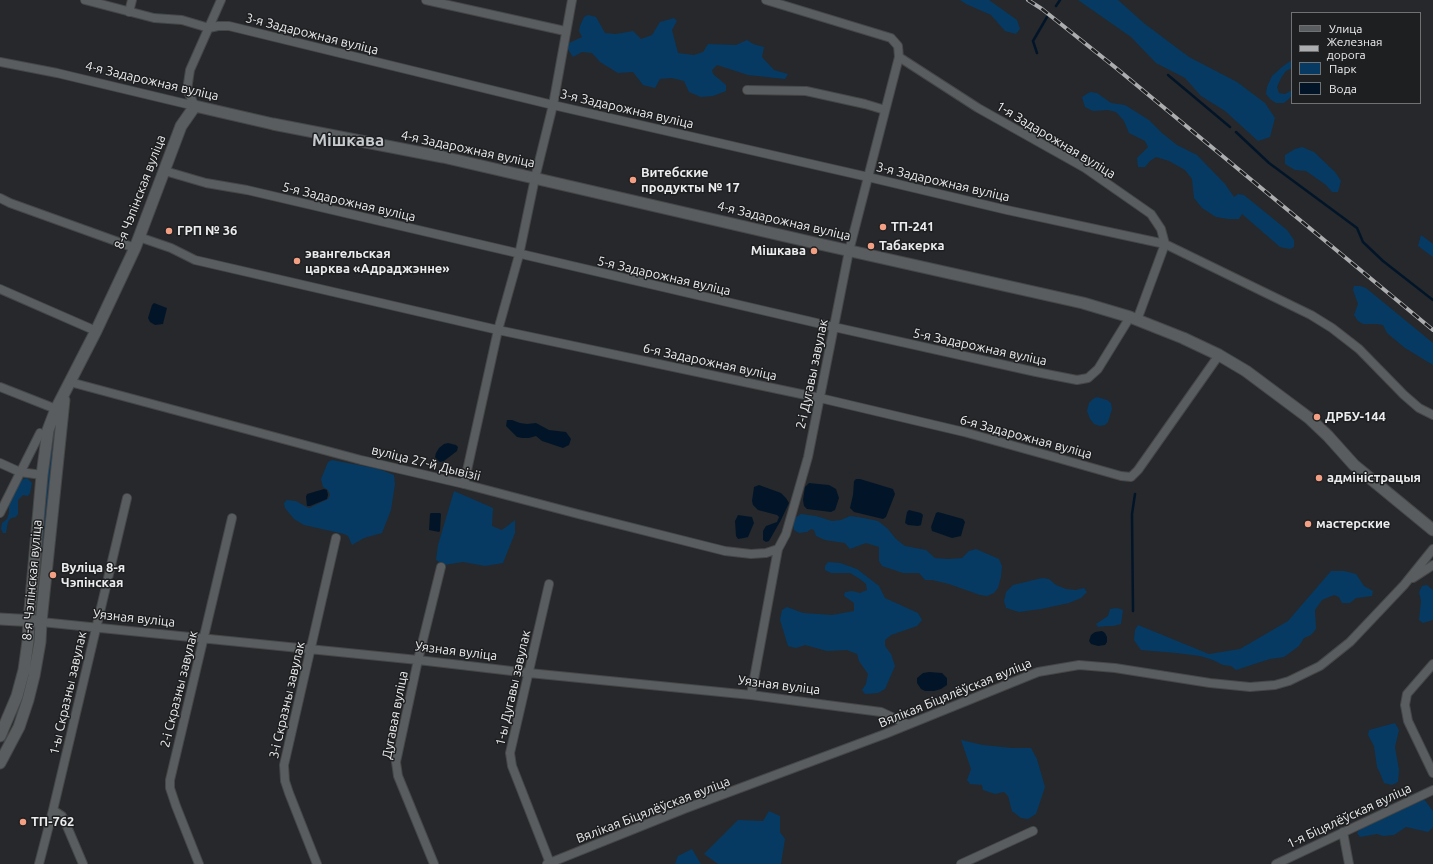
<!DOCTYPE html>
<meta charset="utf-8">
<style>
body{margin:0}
#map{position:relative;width:1433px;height:864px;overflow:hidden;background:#26282b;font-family:Ubuntu,sans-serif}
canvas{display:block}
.legend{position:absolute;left:1291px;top:12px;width:130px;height:92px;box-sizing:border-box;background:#1d1f21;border:1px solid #6f7173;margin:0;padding:5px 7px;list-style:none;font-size:12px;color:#eaeced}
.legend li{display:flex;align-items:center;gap:8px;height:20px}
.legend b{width:20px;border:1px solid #6f7173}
</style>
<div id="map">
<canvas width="1433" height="864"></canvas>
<ul class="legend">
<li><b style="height:5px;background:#5a5d5f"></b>Улица</li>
<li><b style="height:5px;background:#abadaf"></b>Железная дорога</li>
<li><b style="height:11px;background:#063a62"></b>Парк</li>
<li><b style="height:11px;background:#021528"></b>Вода</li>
</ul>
</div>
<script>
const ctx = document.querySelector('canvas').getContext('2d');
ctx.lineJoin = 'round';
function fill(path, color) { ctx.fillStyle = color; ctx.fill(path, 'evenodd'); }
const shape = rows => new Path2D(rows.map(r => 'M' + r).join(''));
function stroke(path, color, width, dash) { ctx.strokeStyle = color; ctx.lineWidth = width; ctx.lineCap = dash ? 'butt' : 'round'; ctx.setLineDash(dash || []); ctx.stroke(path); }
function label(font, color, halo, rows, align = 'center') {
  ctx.font = font + ' Ubuntu,sans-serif'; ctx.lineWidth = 3; ctx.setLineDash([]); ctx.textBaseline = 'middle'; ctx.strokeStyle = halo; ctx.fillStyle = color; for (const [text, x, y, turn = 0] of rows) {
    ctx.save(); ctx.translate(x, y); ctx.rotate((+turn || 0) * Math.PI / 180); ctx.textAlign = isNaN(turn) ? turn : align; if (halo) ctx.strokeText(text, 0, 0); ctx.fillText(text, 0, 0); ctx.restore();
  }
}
const green = shape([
 [960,0,989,0,1017,20,1020,29,1016,34,1005,31,991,15,966,4],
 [1078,0,1118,0,1145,24,1189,57,1237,82,1265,103,1275,118,1270,137,1258,141,1225,111,1201,96,1185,78,1156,63,1131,37],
 [588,15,596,17,605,33,616,34,633,31,641,39,652,35,660,22,674,18,677,21,672,30,678,53,694,55,703,52,708,44,736,45,747,40,753,44,764,47,762,57,774,70,788,74,785,79,748,75,717,65,712,70,713,74,726,85,726,91,713,96,701,97,689,92,684,81,672,78,660,79,655,88,643,85,633,72,618,73,600,62,592,53,582,52,573,57,567,48,569,43,582,37,579,31,580,26,584,17],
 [1292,60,1292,68,1286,71,1281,78,1277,87,1279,93,1285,94,1292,90,1292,96,1284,103,1276,103,1270,99,1266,94,1267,87,1272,76,1282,67],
 [1090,92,1097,93,1111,103,1125,105,1149,120,1162,133,1177,145,1197,155,1225,184,1234,197,1238,194,1244,195,1287,230,1294,240,1294,247,1290,249,1280,247,1242,214,1239,219,1228,219,1216,217,1202,208,1194,198,1192,179,1185,170,1169,161,1156,157,1150,161,1145,167,1138,167,1137,158,1148,147,1145,141,1129,133,1124,121,1116,112,1108,110,1093,111,1085,107,1082,97],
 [1302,147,1314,152,1335,172,1341,181,1338,192,1332,192,1326,185,1306,171,1295,170,1285,164,1285,155,1295,149],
 [1421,235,1433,244,1433,257,1418,246],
 [1354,286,1360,286,1366,288,1433,343,1433,365,1405,348,1387,333,1383,325,1377,324,1363,324,1358,321,1354,315,1358,304,1353,290],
 [1097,397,1107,400,1111,403,1112,409,1108,422,1105,425,1100,426,1094,424,1090,419,1087,411,1089,403,1093,399],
 [50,446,53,446,38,595,35,594],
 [332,460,379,469,394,475,395,484,391,510,382,533,364,538,352,545,348,536,344,534,304,525,294,519,285,508,284,503,287,500,296,501,303,505,309,508,328,499,330,495,328,490,323,487,321,479,328,462],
 [27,478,32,483,30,493,28,496,23,495,18,500,18,514,16,517,11,518,8,522,6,533,3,533,1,529,2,523,7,519,9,513,9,506,11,498,21,480],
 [454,491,493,508,492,526,502,530,515,520,515,533,503,563,485,566,463,562,444,565,436,560,438,545],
 [801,514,816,516,832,521,841,520,850,516,864,518,878,521,888,529,896,539,905,546,926,550,935,558,949,559,962,558,969,551,976,549,999,559,1002,566,1001,577,998,588,994,593,987,596,980,595,949,584,932,580,925,580,919,573,903,573,882,566,879,561,879,547,866,543,850,549,845,543,825,540,816,536,814,530,811,529,807,532,799,533,794,530,793,524,796,517],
 [828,562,840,563,857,569,879,586,885,598,918,613,922,620,917,626,891,635,885,640,885,646,891,654,895,666,885,689,878,693,865,694,862,690,866,684,868,674,859,661,857,654,847,650,827,651,805,645,796,648,788,646,780,620,782,610,787,607,803,613,832,615,854,611,854,603,844,596,845,592,852,591,860,593,867,590,866,584,860,579,850,573,831,573,825,570,825,566],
 [1331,571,1344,571,1356,574,1364,586,1373,591,1372,596,1356,598,1350,603,1342,603,1339,597,1334,595,1322,600,1315,610,1316,629,1311,635,1304,638,1299,646,1284,657,1270,659,1236,670,1231,666,1223,665,1213,660,1200,656,1176,653,1141,650,1134,640,1135,630,1138,625,1209,654,1240,649,1288,621],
 [1042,578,1049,579,1056,585,1066,589,1076,590,1084,588,1087,592,1081,598,1069,603,1041,609,1019,612,1006,608,1004,601,1006,592,1013,585],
 [1427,585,1433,590,1433,620,1423,623,1419,620,1421,601,1419,592,1422,586],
 [1117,608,1123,610,1121,624,1113,626,1107,626,1098,627,1096,624,1108,616,1110,609],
 [1395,723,1399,730,1395,747,1399,770,1398,782,1392,785,1384,783,1380,773,1377,767,1374,746,1368,735,1369,730],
 [961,740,983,745,1012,748,1031,748,1037,759,1045,787,1036,814,1028,819,1021,818,1012,811,1008,796,1004,792,995,794,983,790,982,785,970,784,967,780,971,769],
 [1424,799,1433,811,1433,827,1428,832,1406,827,1394,835,1383,836,1377,834,1360,837,1357,833,1360,829],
 [769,811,780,816,780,832,785,839,781,864,718,864,704,854,738,820,763,821],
 [692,849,701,864,675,864,678,856]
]);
const water = shape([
 [154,303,167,308,163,324,155,325,150,322,148,318,152,305],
 [507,420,512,420,520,423,527,424,536,423,549,430,566,432,571,439,569,445,563,448,542,441,536,436,529,438,522,438,517,437,506,426],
 [448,443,456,445,458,447,457,451,444,461,440,462,437,460,435,457,436,453,439,448,444,444],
 [856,479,860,479,893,489,895,494,886,517,883,519,854,512,850,508,853,495,854,481],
 [809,483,829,485,836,489,839,498,835,510,831,512,807,509,804,506,803,500,805,487],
 [759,485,781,493,786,498,789,503,781,520,769,541,766,542,763,540,763,531,766,526,777,522,779,517,777,515,758,510,753,505,752,501,754,487],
 [324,489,327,490,328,495,327,499,310,506,307,506,306,497,307,494],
 [909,510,921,513,923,515,921,525,918,526,908,525,905,523,907,512],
 [938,512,963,519,965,522,961,536,952,538,932,531,931,527,936,513],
 [431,513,440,513,441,514,440,531,439,532,429,530,430,514],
 [738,515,752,517,754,523,748,537,744,538,738,539,736,536,735,521],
 [1102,631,1105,633,1107,637,1107,642,1105,645,1098,646,1091,644,1089,641,1091,635,1095,632],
 [929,672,942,673,947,678,947,685,941,689,934,691,925,691,921,689,917,683,917,678,923,673]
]);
const stream = shape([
 [1056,6,1060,0],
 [1037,53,1033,41,1047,17],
 [1168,75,1230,127],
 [1236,132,1269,163,1357,228,1363,242,1383,261,1433,300],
 [1133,611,1132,514,1135,494]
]);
const street = shape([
 [85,0,154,18,182,20,209,28,218,26,229,26,553,105,868,177,1007,210,1165,244,1137,320],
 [426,0,565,31],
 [766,0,891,38,898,46,899,57,978,108,1085,168,1151,214,1161,229,1165,244,1311,315,1332,328,1359,349,1404,395,1419,408,1433,415],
 [129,12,132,0],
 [0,62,57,73,195,106],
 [747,90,806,91,865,104,885,110],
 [195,106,187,90,190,70,221,0],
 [165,171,206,183,247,190,834,327,1036,372,1077,380,1088,378,1098,369,1130,317],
 [0,198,10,203,135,248],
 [139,237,171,248,195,260,498,330,820,398,964,432,1054,457,1121,476,1131,477,1138,470,1219,355],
 [0,289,96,331],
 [70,382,361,460,464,484,578,514,725,551,751,554,766,553,778,549],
 [0,387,56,409],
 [0,463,20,472,42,475],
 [464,484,498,330,519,255,535,178,553,105,572,0],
 [0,513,40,433],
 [1413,578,1433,565],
 [549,584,510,753,512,766,550,863],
 [41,622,418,660,529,673,751,695,881,712,907,724],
 [1433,664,1407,694,1405,705,1408,721,1433,773],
 [751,695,778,549,786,534,808,457,849,251,899,57],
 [1343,832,1349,864],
 [39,864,53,810],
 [83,864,66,824,62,816,53,810,127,498],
 [199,864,176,806,170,788,170,780,232,518],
 [317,864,289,793,285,781,284,765,336,538],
 [434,864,398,776,396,762,418,660,441,567],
 [547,864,684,809,885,734,1038,672,1079,665,1115,668,1210,683,1250,687,1275,685,1289,681,1320,666,1350,642,1404,585,1433,549],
 [961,864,1033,831],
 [1276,864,1433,790]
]);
const secondary = shape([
 [0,619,36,621],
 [0,736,17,696,24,670,28,641,29,621,42,475,48,430,56,409,96,331,135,248,181,126,195,106,273,124,443,157,815,243,1083,303,1130,317,1183,338,1219,355,1246,371,1309,418,1328,436,1354,465,1433,530],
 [0,763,19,727,28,700,34,676,40,642,41,622,64,400]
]);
const rail = shape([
 [1028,0,1042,9,1116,68,1433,330]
]);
const markers = [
 [633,180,4,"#f39f84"],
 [883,227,4,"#f39f84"],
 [169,231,4,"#f39f84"],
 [871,246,4,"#f39f84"],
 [814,251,4,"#f39f84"],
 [297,261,4,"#f39f84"],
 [1317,417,4,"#f39f84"],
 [1319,478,4,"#f39f84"],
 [1308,524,4,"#f39f84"],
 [53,575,4,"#f39f84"],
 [23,822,4,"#f39f84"]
];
const streetNames = [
 ["3-я Задарожная вуліца",312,34,14],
 ["4-я Задарожная вуліца",152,81,13],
 ["3-я Задарожная вуліца",627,109,13],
 ["1-я Задарожная вуліца",1056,140,31],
 ["4-я Задарожная вуліца",468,149,12],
 ["3-я Задарожная вуліца",943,182,13],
 ["8-я Чэпінская вуліца",140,192,-69],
 ["5-я Задарожная вуліца",349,202,13],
 ["4-я Задарожная вуліца",784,221,13],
 ["5-я Задарожная вуліца",664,276,13],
 ["5-я Задарожная вуліца",980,347,12],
 ["6-я Задарожная вуліца",710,362,12],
 ["2-і Дугавы завулак",812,374,-78],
 ["6-я Задарожная вуліца",1026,437,15],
 ["вуліца 27-й Дывізіі",426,463,14],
 ["8-я Чэпінская вуліца",32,580,-85],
 ["Уязная вуліца",134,618,6],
 ["Уязная вуліца",456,651,7],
 ["Уязная вуліца",779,685,7],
 ["1-ы Дугавы завулак",513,688,-77],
 ["2-і Скразны завулак",179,689,-76],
 ["1-ы Скразны завулак",68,693,-77],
 ["Вялікая Біцялёўская вуліца",955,693,-22],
 ["3-і Скразны завулак",287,700,-77],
 ["Дугавая вуліца",395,715,-79],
 ["Вялікая Біцялёўская вуліца",653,810,-21],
 ["1-я Біцялёўская вуліца",1349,816,-25]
];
const poiNames = [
 ["Витебские",641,173],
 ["продукты № 17",641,188],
 ["ТП-241",891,227],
 ["ГРП № 36",177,231],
 ["Табакерка",879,246],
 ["Мішкава",806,251,"right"],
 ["эвангельская",305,254],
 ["царква «Адраджэнне»",305,269],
 ["ДРБУ-144",1325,417],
 ["адміністрацыя",1327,478],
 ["мастерские",1316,524],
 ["Вуліца 8-я",61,568],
 ["Чэпінская",61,583],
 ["ТП-762",31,822]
];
const districtNames = [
 ["Мішкава",348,140]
];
fill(green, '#063a62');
fill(water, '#021528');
stroke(stream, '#021528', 2.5);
stroke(street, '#444647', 10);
stroke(secondary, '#444647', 13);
stroke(street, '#5a5d5f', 8);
stroke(secondary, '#5a5d5f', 11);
stroke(rail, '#abadaf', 4);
stroke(rail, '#1d1f21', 2.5, [8]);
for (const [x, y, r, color] of markers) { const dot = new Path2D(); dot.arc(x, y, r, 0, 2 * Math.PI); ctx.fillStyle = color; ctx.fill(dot); stroke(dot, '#1d1f21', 1.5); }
label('13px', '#eaeced', '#1d1f21', streetNames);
label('bold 13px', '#eaeced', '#1d1f21', poiNames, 'left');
label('bold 17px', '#c7cacd', '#1d1f21', districtNames);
</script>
